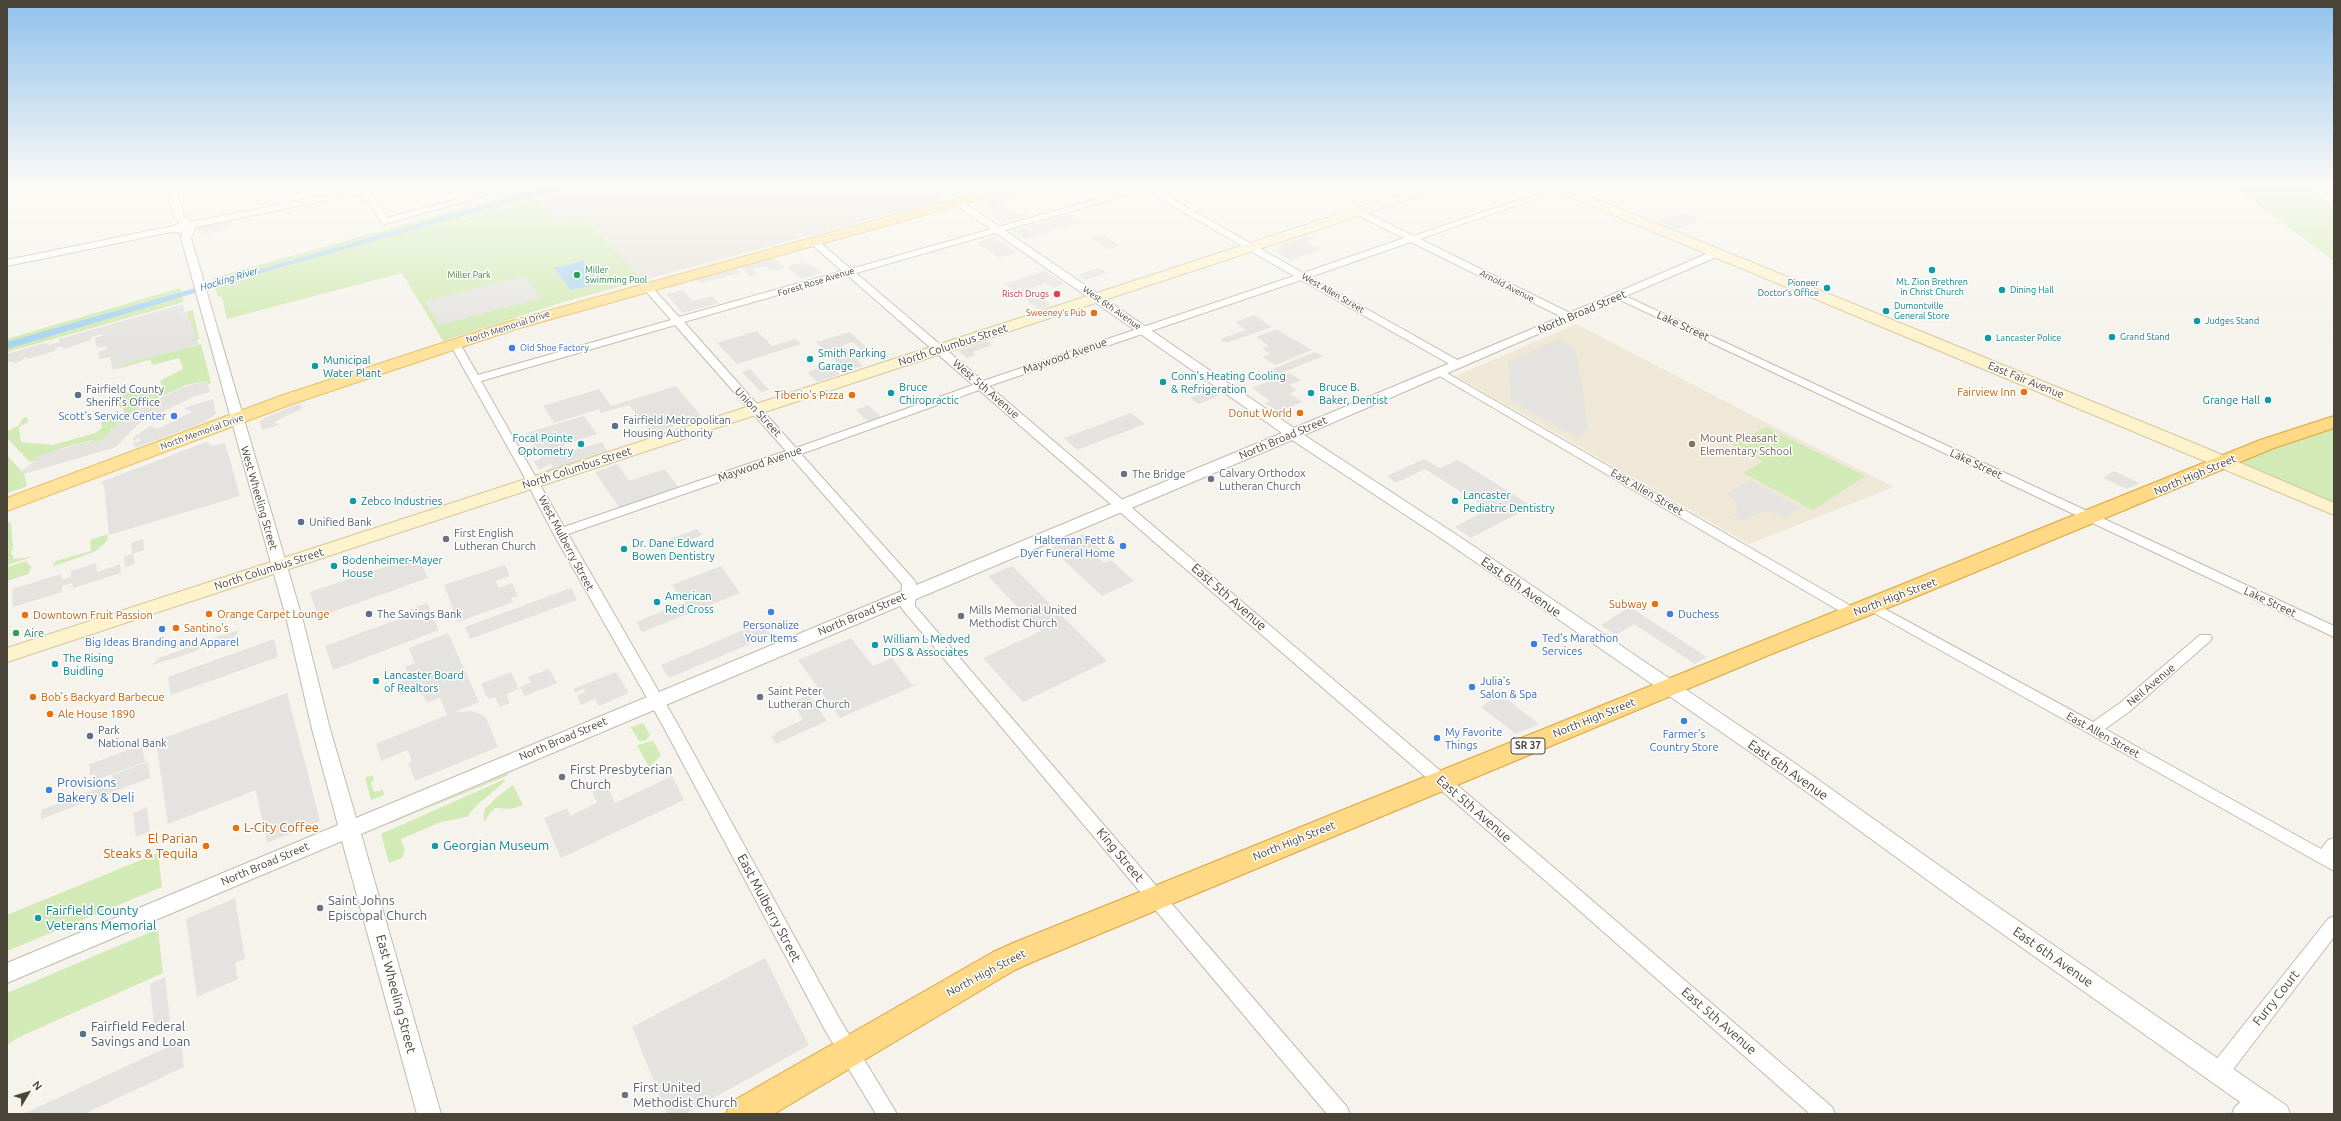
<!DOCTYPE html>
<style>
body{margin:0}
#map{position:relative;width:2341px;height:1121px;overflow:hidden;background:#f6f3ec;font-family:Ubuntu,sans-serif}
canvas{display:block}
.frame{position:absolute;inset:0;border:8px solid #4b4439;pointer-events:none}
.north{position:absolute;left:8px;top:1073px;width:40px;height:40px;-webkit-text-stroke:3px #fff;paint-order:stroke;rotate:52deg;font-size:11px;font-weight:700;line-height:16px;text-align:center;color:#4b4439}
.north::after{content:'';display:block;margin:auto;width:14px;height:18px;background:#4b4439;clip-path:polygon(50% 0,100% 100%,50% 72%,0 100%)}
</style>
<div id="map">
<canvas width="2341" height="1121"></canvas>
<div class="frame"></div>
<div class="north">N</div>
</div>
<script>
const ctx = document.querySelector('canvas').getContext('2d');
ctx.lineJoin = 'round';
function fill(path, color) { ctx.fillStyle = color; ctx.fill(path, 'evenodd'); }
const shape = rows => new Path2D(rows.map(r => 'M' + r).join(''));
function stroke(path, color, width, dash) { ctx.strokeStyle = color; ctx.lineWidth = width; ctx.lineCap = dash ? 'butt' : 'round'; ctx.setLineDash(dash || []); ctx.stroke(path); }
function label(font, color, halo, rows, align = 'center') {
  ctx.font = font + ' Ubuntu,sans-serif'; ctx.lineWidth = 3; ctx.setLineDash([]); ctx.textBaseline = 'middle'; ctx.strokeStyle = halo; ctx.fillStyle = color; for (const [text, x, y, turn = 0] of rows) {
    ctx.save(); ctx.translate(x, y); ctx.rotate((+turn || 0) * Math.PI / 180); ctx.textAlign = isNaN(turn) ? turn : align; if (halo) ctx.strokeText(text, 0, 0); ctx.fillText(text, 0, 0); ctx.restore();
  }
}
const industrial = shape([
 [593,184,922,184,940,196,935,202,643,280,583,216,556,222,536,200]
]);
const education = shape([
 [1576,324,1769,424,1894,487,1749,544,1456,376]
]);
const green = shape([
 [550,184,585,184,420,231,536,200,556,222,583,216,643,280,560,303,443,341,402,273,227,319,222,298,218,296,212,278],
 [2216,184,2315,184,2308,185,2334,207,2334,261,2242,192],
 [180,288,184,302,7,352,7,339],
 [193,310,199,339,189,342,191,340,187,312,178,314],
 [201,344,211,383,208,384,206,381,186,385,145,404,130,413,132,416,110,430,112,430,99,442,95,443,93,440,69,446,36,457,36,460,30,462,22,454,25,452,21,453,7,438,7,431,18,426,23,418,27,417,28,422,19,427,21,442,53,445,95,433,102,428,101,420,124,413,123,407,120,408,119,405,112,407,111,402,122,394,139,389,139,392,146,391,159,387,162,386,160,381,183,369,179,358,153,365,150,360,145,361,113,370,130,362],
 [2334,422,2334,503,2233,459],
 [1766,427,1865,476,1813,510,1743,473,1763,461,1732,445],
 [7,455,24,474,27,486,7,493],
 [11,522,13,549,11,552,14,559,32,557,7,565,7,523],
 [108,534,107,541,96,551,52,567,56,561,91,551,90,540],
 [26,561,31,567,28,574,7,581,7,567],
 [643,723,650,735,646,740,639,741,632,729,629,728],
 [653,741,661,755,649,767,637,745],
 [506,774,509,775,389,824,389,821,397,818,403,818],
 [372,775,374,779,371,783,374,792,383,790,384,795,371,800,365,778],
 [505,779,503,783,476,806,467,817,441,822,401,839,405,850,402,858,389,863,381,834],
 [513,785,523,805,511,809,495,808,489,814,485,822,483,816,485,809,497,797],
 [158,853,162,887,7,951,7,915],
 [158,929,163,973,19,1037,7,1045,7,993]
]);
const parking = shape([
 [1012,193,1018,199,1004,203,998,202,996,205,1002,205,1017,214,1028,211,1030,213,1026,216,1004,222,981,207,992,199],
 [1682,212,1701,220,1677,229,1658,221],
 [1067,215,1079,223,1025,239,1013,231],
 [230,221,232,228,200,235,197,227],
 [1102,234,1120,246,1108,249,1090,238],
 [1307,236,1314,239,1307,242,1321,250,1290,260,1273,250,1282,247,1280,245],
 [994,237,1016,253,999,258,976,242],
 [774,258,785,268,772,271,766,266,752,269,758,275,751,277,740,267],
 [803,262,808,266,812,265,822,273,802,279,787,267],
 [1099,268,1107,273,1085,280,1077,275],
 [736,269,741,273,700,283,696,280],
 [1045,271,1064,284,1053,288,1046,283,1029,289,1051,305,1039,309,1004,284],
 [525,276,541,298,439,325,425,301],
 [682,290,693,301,712,296,719,303,683,313,666,294],
 [183,304,185,311,178,314,187,312,196,338,188,341,197,340,199,344,130,362,113,370,110,357,100,359,98,352,107,349,106,346,97,348,95,338,104,335,101,334,91,337,91,340,64,349,60,346,54,349,55,351,28,359,25,357,21,361,12,364,14,361,7,363,7,354,45,343,49,345,59,342,59,339],
 [1254,315,1272,327,1226,343,1220,339,1246,330,1235,322],
 [1277,329,1291,338,1312,350,1275,365,1262,357,1270,354,1262,348,1269,346,1256,337],
 [757,331,772,346,796,339,801,344,737,364,717,343],
 [850,332,867,348,861,350,853,342,842,345,863,366,845,371,816,342],
 [1559,339,1576,350,1588,425,1588,428,1577,438,1511,400,1508,362],
 [987,341,992,345,972,352,976,355,967,358,958,351],
 [1315,352,1323,356,1274,376,1267,371],
 [830,364,840,374,817,382,807,372],
 [750,369,769,390,761,392,742,372],
 [1290,373,1301,380,1290,385,1297,390,1290,394,1303,402,1278,412,1265,403,1270,401,1252,388],
 [207,381,210,392,195,396,138,424,116,447,24,474,22,471,36,460,36,456,94,440,95,443,99,442,120,422,133,415,129,413,184,387],
 [676,386,701,416,653,434,629,405,601,413,599,409,554,423,543,406,599,389,611,406],
 [1213,389,1221,395,1198,404,1190,398],
 [213,399,216,414,202,423,135,448,133,443,141,440,139,438,133,441,133,438,144,430,150,426,157,429,192,412,184,408],
 [299,404,303,408,274,422,279,425,262,430,260,422,264,418],
 [868,405,882,418,869,423,856,410],
 [1131,413,1145,424,1077,450,1064,438],
 [584,416,597,434,563,445,568,452,602,442,608,452,548,472,546,470,552,467,551,464,539,470,534,461,541,459,526,433],
 [206,442,213,446,225,443,240,496,109,535,104,486,101,482],
 [1424,459,1440,468,1458,460,1532,506,1471,538,1455,527,1488,509,1425,469,1396,483,1387,476],
 [617,464,629,481,665,469,679,488,620,509,595,472],
 [2114,471,2140,483,2127,489,2103,478],
 [1750,480,1801,508,1786,517,1771,512,1761,512,1743,521,1733,515,1736,513,1737,504,1727,493],
 [697,529,702,535,662,551,657,544],
 [1083,534,1101,550,1094,554,1104,563,1111,560,1134,581,1102,596,1051,548],
 [143,539,144,550,133,554,135,564,125,567,124,557,132,554,131,543],
 [418,556,428,578,318,617,310,592],
 [96,563,97,572,120,564,121,573,73,588,72,583,62,586,62,592,13,607,12,589,61,574,62,580,71,577,71,571],
 [505,565,510,576,496,581,499,588,512,583,518,596,511,598,513,602,458,622,444,585],
 [721,566,740,593,642,632,636,622,684,603,672,585],
 [1012,566,1107,661,1023,702,983,658,1041,631,988,576],
 [571,588,577,600,470,639,465,627],
 [427,603,439,630,333,670,325,646,410,615,408,610],
 [1630,607,1707,657,1695,664,1634,624,1616,635,1601,625],
 [762,622,771,635,669,678,661,665],
 [240,630,233,638,204,647,208,640,197,651,152,665,159,658,217,637],
 [448,633,479,702,452,713,471,711,480,714,486,718,498,747,415,781,408,763,412,761,408,750,381,761,376,744,447,715,440,698,426,703,420,686,400,694,396,683,409,678,405,667,415,663,409,648],
 [851,638,873,666,892,658,911,684,916,685,840,718,798,660],
 [274,639,278,657,171,695,168,677],
 [549,669,557,683,525,696,520,687,531,682,528,677],
 [511,672,519,689,506,694,510,703,500,707,495,697,488,699,481,684],
 [616,672,629,693,599,706,595,699,581,705,577,696,585,692,583,689,575,693,573,689],
 [287,693,320,821,267,843,256,790,168,824,156,741],
 [1500,694,1539,724,1516,734,1481,707],
 [809,695,827,721,776,744,771,736,775,735,774,733,803,720,792,702],
 [142,745,145,762,96,780,95,774,90,775,90,766,87,765],
 [148,762,150,778,41,819,41,810,113,783,112,775],
 [672,776,684,800,561,858,544,818,567,808,570,816,597,803,592,792,607,786,615,803],
 [147,807,150,831,136,837,133,813],
 [235,898,245,959,235,963,238,979,197,997,186,919],
 [765,958,809,1045,685,1114,667,1114,632,1027],
 [165,977,170,1021,154,1027,150,984],
 [181,1041,184,1067,84,1114,23,1114]
]);
const water = shape([
 [557,184,575,184,292,264,7,349,7,342],
 [583,261,600,283,571,290,554,268]
]);
const minor = shape([
 [356,184,364,184,366,187,398,184,369,191,387,218,514,184,527,184,385,224,382,223,362,193,191,228,187,225,191,222,359,189,356,184],
 [1149,184,1161,184,1153,188,1303,273,1404,238,1355,214,1355,210,1361,210,1413,236,1565,184,1577,184,1420,239,1574,315,1574,319,1566,319,1411,242,1310,277,1461,362,1461,366,1453,366,1301,280,989,386,1559,872,1832,1107,1835,1114,1810,1114,1547,882,979,390,801,454,914,580,916,583,915,606,1347,1107,1350,1114,1327,1114,903,610,901,607,902,584,791,457,568,534,678,725,839,1018,897,1114,876,1114,825,1030,663,726,553,533,520,469,450,344,455,341,459,342,478,375,671,320,643,288,643,284,649,284,679,317,842,271,810,243,810,239,816,239,851,269,1149,184],
 [1145,190,1294,276,983,381,856,273,1145,190],
 [847,275,973,385,796,448,684,322,847,275],
 [675,325,786,451,564,527,481,381,675,325],
 [173,226,176,227,176,231,7,266,7,260,173,226],
 [1619,293,2334,626,2334,637,1616,298,1616,294,1619,293],
 [1440,369,1858,610,1860,613,1853,618,1848,616,1436,374,1436,370,1440,369],
 [1872,602,2093,722,2120,703,2200,635,2210,635,2212,638,2210,641,2130,711,2105,729,2321,849,2328,840,2334,838,2334,871,1867,609,1865,606,1867,603,1872,602],
 [2334,916,2334,937,2225,1080,2218,1082,2211,1080,2208,1073,2211,1066,2328,919,2334,916],
 [2257,1090,2264,1093,2267,1100,2264,1107,2256,1114,2232,1114,2235,1107,2250,1093,2257,1090]
]);
const tertiary = shape([
 [165,184,175,184,184,216,196,226,191,238,303,621,330,729,356,818,1282,433,926,184,937,184,1294,428,1539,326,1713,251,1721,251,1723,253,1721,255,1304,435,1460,537,1796,764,1975,891,2287,1106,2290,1114,2257,1114,1959,903,1782,774,1448,543,1292,440,361,834,441,1114,417,1114,342,841,7,983,7,963,338,825,312,729,287,621,181,238,182,233,169,231,168,229,180,223,174,217,165,184]
]);
const secondary = shape([
 [1431,184,1449,184,1447,187,7,662,7,648,1431,184],
 [1544,184,1560,184,2201,446,2334,503,2334,515,1546,187,1544,184]
]);
const primary = shape([
 [1006,184,1027,184,1025,187,516,329,295,403,7,511,7,498,283,395,504,323,1006,184]
]);
const trunk = shape([
 [2334,416,2334,428,2274,448,1913,598,1774,653,1035,961,1015,970,774,1114,726,1114,731,1102,993,952,1013,943,2260,440,2334,416]
]);
const markers = [
 [1932,270,4,"#0f9aa8"],
 [577,275,4,"#2e9e5b"],
 [1827,288,4,"#0f9aa8"],
 [2002,290,4,"#0f9aa8"],
 [1057,294,4,"#e0444e"],
 [1886,311,4,"#0f9aa8"],
 [1094,313,4,"#e8710a"],
 [2197,321,4,"#0f9aa8"],
 [2112,337,4,"#0f9aa8"],
 [1988,338,4,"#0f9aa8"],
 [512,348,4,"#3f7fe0"],
 [810,359,4,"#0f9aa8"],
 [315,366,4,"#0f9aa8"],
 [1163,382,4,"#0f9aa8"],
 [2024,392,4,"#e8710a"],
 [891,393,4,"#0f9aa8"],
 [1311,393,4,"#0f9aa8"],
 [78,395,4,"#5c6f8a"],
 [852,395,4,"#e8710a"],
 [2268,400,4,"#0f9aa8"],
 [1300,413,4,"#e8710a"],
 [174,416,4,"#3f7fe0"],
 [615,426,4,"#5c6f8a"],
 [581,444,4,"#0f9aa8"],
 [1692,444,4,"#8d6e63"],
 [1124,474,4,"#6b7280"],
 [1211,479,4,"#6b7280"],
 [353,501,4,"#0f9aa8"],
 [1455,501,4,"#0f9aa8"],
 [301,522,4,"#5c6f8a"],
 [446,539,4,"#6b7280"],
 [1123,546,4,"#3f7fe0"],
 [624,549,4,"#0f9aa8"],
 [334,566,4,"#0f9aa8"],
 [657,602,4,"#0f9aa8"],
 [1655,604,4,"#e8710a"],
 [771,612,4,"#3f7fe0"],
 [209,614,4,"#e8710a"],
 [369,614,4,"#5c6f8a"],
 [1670,614,4,"#3f7fe0"],
 [25,615,4,"#e8710a"],
 [961,616,4,"#6b7280"],
 [176,628,4,"#e8710a"],
 [162,629,4,"#3f7fe0"],
 [16,633,4,"#2e9e5b"],
 [1534,644,4,"#3f7fe0"],
 [875,645,4,"#0f9aa8"],
 [55,664,4,"#0f9aa8"],
 [376,681,4,"#0f9aa8"],
 [1472,687,4,"#3f7fe0"],
 [33,697,4,"#e8710a"],
 [760,697,4,"#6b7280"],
 [50,714,4,"#e8710a"],
 [1684,721,4,"#3f7fe0"],
 [90,736,4,"#5c6f8a"],
 [1437,738,4,"#3f7fe0"],
 [562,777,4,"#6b7280"],
 [49,790,4,"#3f7fe0"],
 [236,828,4,"#e8710a"],
 [206,846,4,"#e8710a"],
 [435,846,4,"#0f9aa8"],
 [320,908,4,"#6b7280"],
 [38,918,4,"#0f9aa8"],
 [83,1034,4,"#5c6f8a"],
 [625,1095,4,"#6b7280"]
];
const farLeisurenames = [
 ["Miller",585,270],
 ["Swimming Pool",585,280]
];
const farParknames = [
 ["Miller Park",469,275]
];
const farStreetnames = [
 ["Forest Rose Avenue",816,282,-17],
 ["Arnold Avenue",1507,286,27],
 ["West Allen Street",1333,293,30],
 ["West 6th Avenue",1112,308,35],
 ["North Memorial Drive",508,327,-18],
 ["North Memorial Drive",202,432,-20]
];
const farCulturenames = [
 ["Mt. Zion Brethren",1932,282,"center"],
 ["in Christ Church",1932,292,"center"],
 ["Pioneer",1819,283,"right"],
 ["Doctor's Office",1819,293,"right"],
 ["Dining Hall",2010,290],
 ["Dumontville",1894,306],
 ["General Store",1894,316],
 ["Judges Stand",2205,321],
 ["Grand Stand",2120,337],
 ["Lancaster Police",1996,338]
];
const farHealthnames = [
 ["Risch Drugs",1049,294]
];
const farFoodnames = [
 ["Sweeney's Pub",1086,313]
];
const farShopnames = [
 ["Old Shoe Factory",520,348]
];
const farWaternames = [
 ["Hocking River",229,279,-17]
];
const shields = [
 [1528,746,34]
];
const shieldNames = [
 ["SR 37",1528,746]
];
const streetNames = [
 ["North Broad Street",1582,312,-23],
 ["Lake Street",1683,326,25],
 ["North Columbus Street",953,345,-18],
 ["Maywood Avenue",1065,356,-19],
 ["East Fair Avenue",2026,380,22],
 ["West 5th Avenue",986,389,41],
 ["Union Street",758,412,47],
 ["North Broad Street",1283,438,-23],
 ["Maywood Avenue",760,464,-19],
 ["Lake Street",1976,464,25],
 ["North Columbus Street",577,468,-18],
 ["North High Street",2195,475,-23],
 ["East Allen Street",1647,492,30],
 ["West Wheeling Street",259,498,74],
 ["West Mulberry Street",566,543,62],
 ["North Columbus Street",269,569,-18],
 ["North High Street",1895,597,-21],
 ["Lake Street",2270,602,25],
 ["North Broad Street",862,614,-23],
 ["Neil Avenue",2151,685,-40],
 ["North High Street",1594,718,-22],
 ["East Allen Street",2103,735,29],
 ["North Broad Street",563,739,-23],
 ["North High Street",1294,841,-22],
 ["North Broad Street",265,864,-23],
 ["North High Street",986,973,-28]
];
const cultureNames = [
 ["Smith Parking",818,353],
 ["Garage",818,366],
 ["Municipal",323,360],
 ["Water Plant",323,373],
 ["Conn's Heating Cooling",1171,376],
 ["& Refrigeration",1171,389],
 ["Bruce",899,387],
 ["Chiropractic",899,400],
 ["Bruce B.",1319,387],
 ["Baker, Dentist",1319,400],
 ["Grange Hall",2260,400,"right"],
 ["Focal Pointe",573,438,"right"],
 ["Optometry",573,451,"right"],
 ["Lancaster",1463,495],
 ["Pediatric Dentistry",1463,508],
 ["Zebco Industries",361,501],
 ["Dr. Dane Edward",632,543],
 ["Bowen Dentistry",632,556],
 ["Bodenheimer-Mayer",342,560],
 ["House",342,573],
 ["American",665,596],
 ["Red Cross",665,609],
 ["William L Medved",883,639],
 ["DDS & Associates",883,652],
 ["The Rising",63,658],
 ["Buidling",63,671],
 ["Lancaster Board",384,675],
 ["of Realtors",384,688]
];
const serviceNames = [
 ["Fairfield County",86,389],
 ["Sheriff's Office",86,402],
 ["Fairfield Metropolitan",623,420],
 ["Housing Authority",623,433],
 ["Unified Bank",309,522],
 ["The Savings Bank",377,614],
 ["Park",98,730],
 ["National Bank",98,743]
];
const foodNames = [
 ["Fairview Inn",2016,392,"right"],
 ["Tiberio's Pizza",844,395,"right"],
 ["Donut World",1292,413,"right"],
 ["Subway",1647,604,"right"],
 ["Orange Carpet Lounge",217,614],
 ["Downtown Fruit Passion",33,615],
 ["Santino's",184,628],
 ["Bob's Backyard Barbecue",41,697],
 ["Ale House 1890",58,714]
];
const shopNames = [
 ["Scott's Service Center",166,416,"right"],
 ["Halteman Fett &",1115,540,"right"],
 ["Dyer Funeral Home",1115,553,"right"],
 ["Duchess",1678,614],
 ["Personalize",771,625,"center"],
 ["Your Items",771,638,"center"],
 ["Ted's Marathon",1542,638],
 ["Services",1542,651],
 ["Big Ideas Branding and Apparel",162,642,"center"],
 ["Julia's",1480,681],
 ["Salon & Spa",1480,694],
 ["My Favorite",1445,732],
 ["Things",1445,745],
 ["Farmer's",1684,734,"center"],
 ["Country Store",1684,747,"center"]
];
const educationNames = [
 ["Mount Pleasant",1700,438],
 ["Elementary School",1700,451]
];
const worshipNames = [
 ["Calvary Orthodox",1219,473],
 ["Lutheran Church",1219,486],
 ["The Bridge",1132,474],
 ["First English",454,533],
 ["Lutheran Church",454,546],
 ["Mills Memorial United",969,610],
 ["Methodist Church",969,623],
 ["Saint Peter",768,691],
 ["Lutheran Church",768,704]
];
const leisureNames = [
 ["Aire",24,633]
];
const nearStreetnames = [
 ["East 6th Avenue",1521,587,35],
 ["East 5th Avenue",1229,597,41],
 ["East 6th Avenue",1788,770,35],
 ["East 5th Avenue",1474,809,41],
 ["King Street",1120,855,50],
 ["East Mulberry Street",769,908,62],
 ["East 6th Avenue",2053,957,35],
 ["East Wheeling Street",396,994,75],
 ["Furry Court",2276,998,-52],
 ["East 5th Avenue",1719,1021,41]
];
const nearWorshipnames = [
 ["First Presbyterian",570,770],
 ["Church",570,785],
 ["Saint Johns",328,901],
 ["Episcopal Church",328,916],
 ["First United",633,1088],
 ["Methodist Church",633,1103]
];
const nearShopnames = [
 ["Provisions",57,783],
 ["Bakery & Deli",57,798]
];
const nearFoodnames = [
 ["L-City Coffee",244,828],
 ["El Parian",198,839,"right"],
 ["Steaks & Tequila",198,854,"right"]
];
const nearCulturenames = [
 ["Georgian Museum",443,846],
 ["Fairfield County",46,911],
 ["Veterans Memorial",46,926]
];
const nearServicenames = [
 ["Fairfield Federal",91,1027],
 ["Savings and Loan",91,1042]
];
fill(industrial, '#e6e2dd');
fill(education, '#efe8d6');
fill(green, '#d2eab5');
fill(parking, '#e5e3e0');
fill(water, '#a9d4f2');
stroke(minor, '#c2bbae', 2);
stroke(tertiary, '#c2bbae', 2);
stroke(secondary, '#d6c79b', 2);
stroke(primary, '#e6c16a', 2);
stroke(trunk, '#e0a43c', 2);
fill(minor, '#fff');
fill(tertiary, '#fff');
fill(secondary, '#fff3cd');
fill(primary, '#ffe39c');
fill(trunk, '#ffd985');
const sky = ctx.createLinearGradient(0, 0, 0, 341);
sky.addColorStop(0, '#8fc1ec');
sky.addColorStop(0.54, '#fbfaf6');
sky.addColorStop(1, '#fbfaf600');
ctx.fillStyle = sky;
ctx.fillRect(0, 0, 2341, 341);
for (const [x, y, r, color] of markers) { const dot = new Path2D(); dot.arc(x, y, r, 0, 2 * Math.PI); ctx.fillStyle = color; ctx.fill(dot); stroke(dot, '#fff', 1.5); }
label('9px', '#27864d', '#fff', farLeisurenames, 'left');
label('9px', '#4a7f2a', '#fff', farParknames);
label('9px', '#4b4439', '#fff', farStreetnames);
label('9px', '#0d838f', '#fff', farCulturenames, 'left');
label('9px', '#be3a42', '#fff', farHealthnames, 'right');
label('9px', '#c56008', '#fff', farFoodnames, 'right');
label('9px', '#366cbe', '#fff', farShopnames, 'left');
label('italic 10px', '#2e7ab2', '#fff', farWaternames);
for (const [x, y, w] of shields) { const box = new Path2D(); box.roundRect(x - w / 2, y - 8, w, 16, 3); ctx.fillStyle = '#fff'; ctx.fill(box); stroke(box, '#4b4439', 1); }
label('bold 10px', '#4b4439', null, shieldNames);
label('11px', '#4b4439', '#fff', streetNames);
label('11px', '#0d838f', '#fff', cultureNames, 'left');
label('11px', '#4e5e75', '#fff', serviceNames, 'left');
label('11px', '#c56008', '#fff', foodNames, 'left');
label('11px', '#366cbe', '#fff', shopNames, 'left');
label('11px', '#785e54', '#fff', educationNames, 'left');
label('11px', '#5b616d', '#fff', worshipNames, 'left');
label('11px', '#27864d', '#fff', leisureNames, 'left');
label('13px', '#4b4439', '#fff', nearStreetnames);
label('13px', '#5b616d', '#fff', nearWorshipnames, 'left');
label('13px', '#366cbe', '#fff', nearShopnames, 'left');
label('13px', '#c56008', '#fff', nearFoodnames, 'left');
label('13px', '#0d838f', '#fff', nearCulturenames, 'left');
label('13px', '#4e5e75', '#fff', nearServicenames, 'left');
</script>
